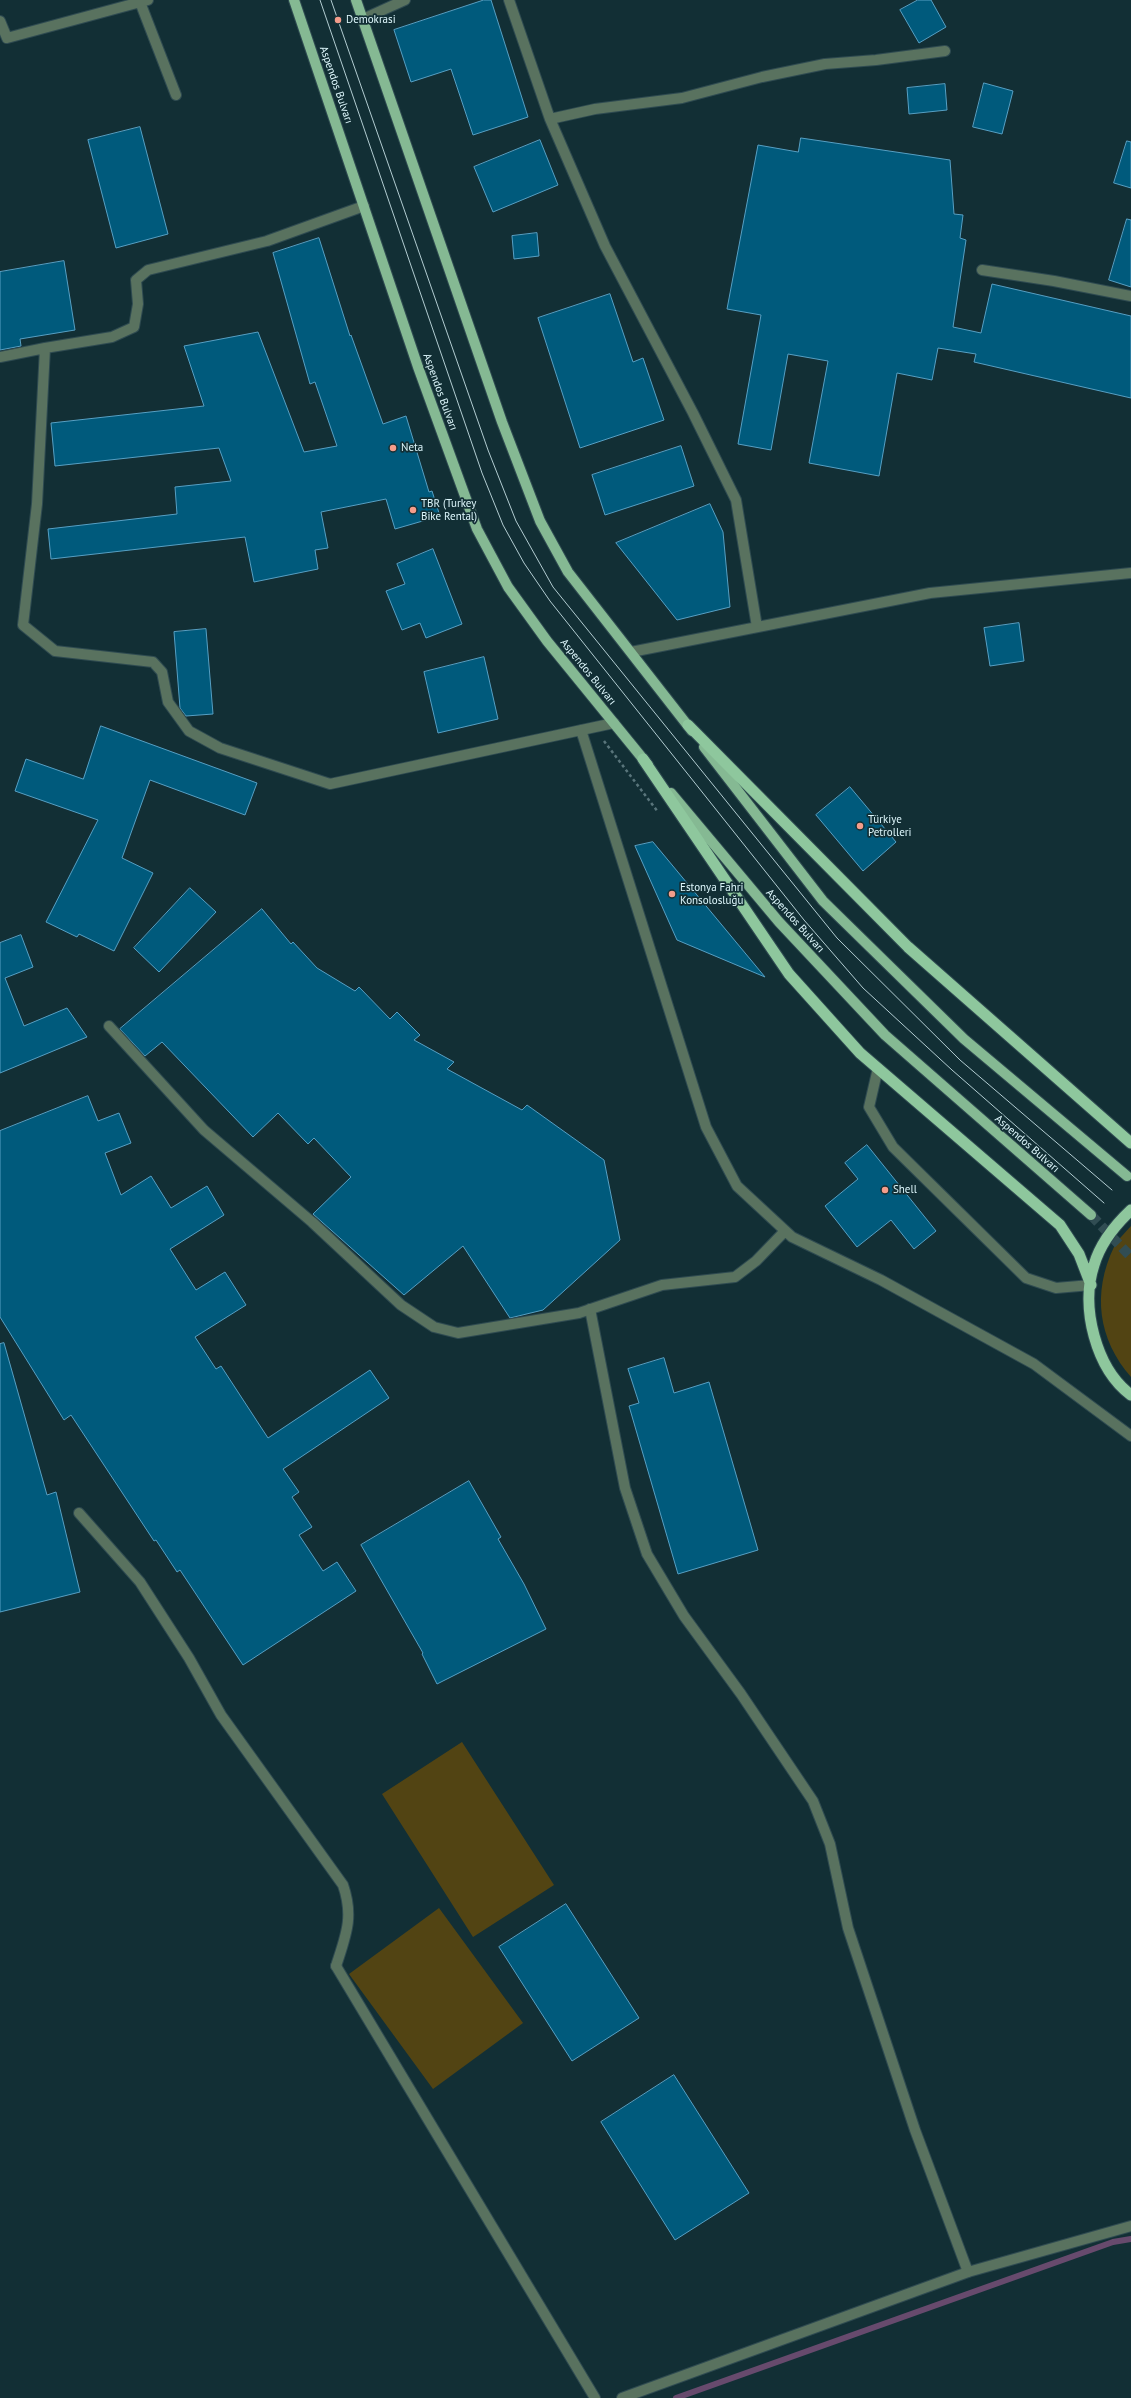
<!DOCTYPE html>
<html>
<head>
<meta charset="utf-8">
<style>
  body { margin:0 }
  canvas { display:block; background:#122f35 }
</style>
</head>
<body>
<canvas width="1131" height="2398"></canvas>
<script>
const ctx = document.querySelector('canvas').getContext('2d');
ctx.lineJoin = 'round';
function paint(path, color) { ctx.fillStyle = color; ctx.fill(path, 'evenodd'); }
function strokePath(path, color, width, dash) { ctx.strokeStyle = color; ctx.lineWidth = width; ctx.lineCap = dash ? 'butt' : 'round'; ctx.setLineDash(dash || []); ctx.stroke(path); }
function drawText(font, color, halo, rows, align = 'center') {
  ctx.font = font + ' "PT Sans",sans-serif'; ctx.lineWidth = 3.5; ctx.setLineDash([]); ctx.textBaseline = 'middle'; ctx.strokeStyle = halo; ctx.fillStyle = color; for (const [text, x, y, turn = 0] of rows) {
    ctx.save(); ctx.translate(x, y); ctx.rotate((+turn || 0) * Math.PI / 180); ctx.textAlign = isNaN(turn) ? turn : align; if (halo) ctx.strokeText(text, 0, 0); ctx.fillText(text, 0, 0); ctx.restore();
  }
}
const green = new Path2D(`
  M1131,1226V1377C1098,1339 1092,1293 1114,1247C1117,1240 1126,1232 1131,1226Z
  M462,1742L554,1885L473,1937L382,1794Z
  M439,1908L523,2023L433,2089L349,1974Z`);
const stream = new Path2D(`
  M676,2398L1113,2242L1131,2239`);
const building = new Path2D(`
  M484,0H491L528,117L473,135L451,69L411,82L394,30Z
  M918,0H931L946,27L919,43L900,10Z
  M984,83L1013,91L1002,134L973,127Z
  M945,84L947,110L909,114L907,88Z
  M140,127L168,234L116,248L88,140Z
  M801,138L950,160L954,214L963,215L960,238L966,240L953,327L981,333L992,284L1131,316V398L974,362L976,354L938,348L932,380L897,373L879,476L809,463L828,361L788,354L771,450L738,444L761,315L727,309L758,145L798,152Z
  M540,140L558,185L493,212L474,167Z
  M1127,141L1131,142V188L1114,183Z
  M1127,219L1131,220V287L1109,280Z
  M537,233L539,256L514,259L512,236Z
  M319,238L350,336L351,335L383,424L406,416L429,492L432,491L440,516L395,529L386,499L321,512L328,548L315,550L318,569L254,582L245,537L51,559L48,529L177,514L175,487L231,481L219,448L55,466L51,423L204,406L184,346L258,332L304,452L337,446L315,382L310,384L273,253Z
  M64,261L75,330L20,339L21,346L0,350V272Z
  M610,294L633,362L643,358L664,420L580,448L538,318Z
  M681,446L694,486L605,515L592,475Z
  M710,504L723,532L730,607L677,620L616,543Z
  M433,549L462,624L426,638L420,623L402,630L386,591L405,584L397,564Z
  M1019,623L1024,661L990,666L984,628Z
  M206,629L213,714L186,716L180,708L174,632Z
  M484,657L498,719L438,733L424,672Z
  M101,726L257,783L245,815L150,780L122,858L153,873L114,951L79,934L77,937L46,922L98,820L15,791L26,759L83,779Z
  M850,787L896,842L863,871L816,815Z
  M653,842L765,977L677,940L635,846Z
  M190,888L216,912L159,972L134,948Z
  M262,909L291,944L293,942L317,968L355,991L359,987L390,1019L397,1012L420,1035L414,1040L454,1062L447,1069L522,1110L527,1105L604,1160L620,1240L543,1310L510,1318L463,1246L404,1295L313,1214L351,1177L314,1138L308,1144L278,1113L253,1137L162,1042L145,1056L120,1029Z
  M21,935L33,967L5,978L24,1026L67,1008L87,1037L0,1073V943Z
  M88,1096L98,1121L119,1113L131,1143L105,1153L121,1195L151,1176L171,1208L207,1186L224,1215L170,1249L196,1290L225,1272L246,1305L195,1337L216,1369L221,1366L268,1438L370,1370L389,1398L283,1469L299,1492L292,1497L312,1527L299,1535L323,1571L337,1562L356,1591L243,1665L180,1570L177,1572L156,1540L154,1541L71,1415L64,1420L0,1317V1131Z
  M867,1145L936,1231L914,1249L891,1220L857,1247L825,1206L858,1179L845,1163Z
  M4,1343L47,1495L56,1492L80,1592L0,1612V1344Z
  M664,1358L674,1393L709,1382L758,1550L678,1574L629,1406L639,1403L628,1369Z
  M469,1481L501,1537L498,1539L524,1584L546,1629L437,1684L422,1654L423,1653L361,1545Z
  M566,1904L639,2018L572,2061L499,1947Z
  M674,2075L749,2193L675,2240L601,2122Z`);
const primaryTunnel = new Path2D(`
  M1091,1215L1131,1257`);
const path = new Path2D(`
  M604,741L658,812`);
const service = new Path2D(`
  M140,2L176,95
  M878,1068L869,1107L893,1147L1026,1278L1056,1288L1091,1285
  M590,1309L625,1488L647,1554L684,1616L741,1694L813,1801L830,1844L848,1928L915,2130L968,2272
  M79,1513L140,1582L189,1658L221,1715L343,1885C354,1917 346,1935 336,1966`);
const minor = new Path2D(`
  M509,0L550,119L595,109L682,98L762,77L825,64L876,60L945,51
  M363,19L405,0
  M0,21L7,38L148,0
  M550,119L605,246L693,413L736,500L757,627
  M364,206L267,241L148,270L136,280L138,304L134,327L112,337L45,348L37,504L23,625L55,651L153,662L162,672L168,702L189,731L220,748L330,784L614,723
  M982,270L1054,281L1131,296
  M0,357L45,348
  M631,652L930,593L1131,573
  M581,730L706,1127L737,1186L792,1237L881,1280L1034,1364L1131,1436
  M109,1026L204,1130L312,1222L401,1305L434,1327L458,1333L579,1313L662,1285L735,1277L756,1261L785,1231
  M336,1966L595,2398
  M622,2398L968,2272L1131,2226`);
const primary = new Path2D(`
  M294,0L418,367L477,529L508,587L547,641L648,765
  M356,0L502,422L540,521L568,572L692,731
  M704,747L823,901L964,1039L1127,1176
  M671,793L779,922L885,1035L1091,1215`);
const trunk = new Path2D(`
  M688,725L908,947L1131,1143
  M643,759L789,974L860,1053L1060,1225L1079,1254L1091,1285
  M1131,1210C1115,1225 1100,1244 1094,1265C1080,1307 1096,1369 1131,1395`);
const tram = new Path2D(`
  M320,0L482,473L503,525L524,563L550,601L804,920L863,988L952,1070L1104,1203
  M331,0L488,450L516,521L553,587L837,938L960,1060L1112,1190`);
const markers = [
  [338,20,4,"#f49d8b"],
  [393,448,4,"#f49d8b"],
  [413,510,4,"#f49d8b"],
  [860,826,4,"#f49d8b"],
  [672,894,4,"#f49d8b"],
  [885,1190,4,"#f49d8b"]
];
const poiNames = [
  ["Demokrasi",346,20],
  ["Neta",401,448],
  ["TBR (Turkey",421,504],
  ["Bike Rental)",421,517],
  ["Türkiye",868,820],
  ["Petrolleri",868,833],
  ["Estonya Fahri",680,888],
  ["Konsolosluğu",680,901],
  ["Shell",893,1190]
];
const streetNames = [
  ["Aspendos Bulvarı",336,85,71],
  ["Aspendos Bulvarı",440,392,70],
  ["Aspendos Bulvarı",588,672,51],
  ["Aspendos Bulvarı",795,921,48],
  ["Aspendos Bulvarı",1027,1144,41]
];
paint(green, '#524413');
strokePath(stream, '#674a6d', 6);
paint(building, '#005a7c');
strokePath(building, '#569fc3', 1);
strokePath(primaryTunnel, '#314d53', 10, [10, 5]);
strokePath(service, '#2f4b51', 12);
strokePath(minor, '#2f4b51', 12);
strokePath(primary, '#2f4b51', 12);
strokePath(trunk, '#2f4b51', 13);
strokePath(path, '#59757b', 2.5, [3, 3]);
strokePath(service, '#59725f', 10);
strokePath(minor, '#59725f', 10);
strokePath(primary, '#85b993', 10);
strokePath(trunk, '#8ec79d', 11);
strokePath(tram, '#b2ccd1', 1);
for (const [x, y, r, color] of markers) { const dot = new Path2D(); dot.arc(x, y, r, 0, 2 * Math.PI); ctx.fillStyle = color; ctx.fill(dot); strokePath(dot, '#122f35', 1.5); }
drawText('11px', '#def7fc', '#122f35', poiNames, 'left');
drawText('11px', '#def7fc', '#122f35', streetNames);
</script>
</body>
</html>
